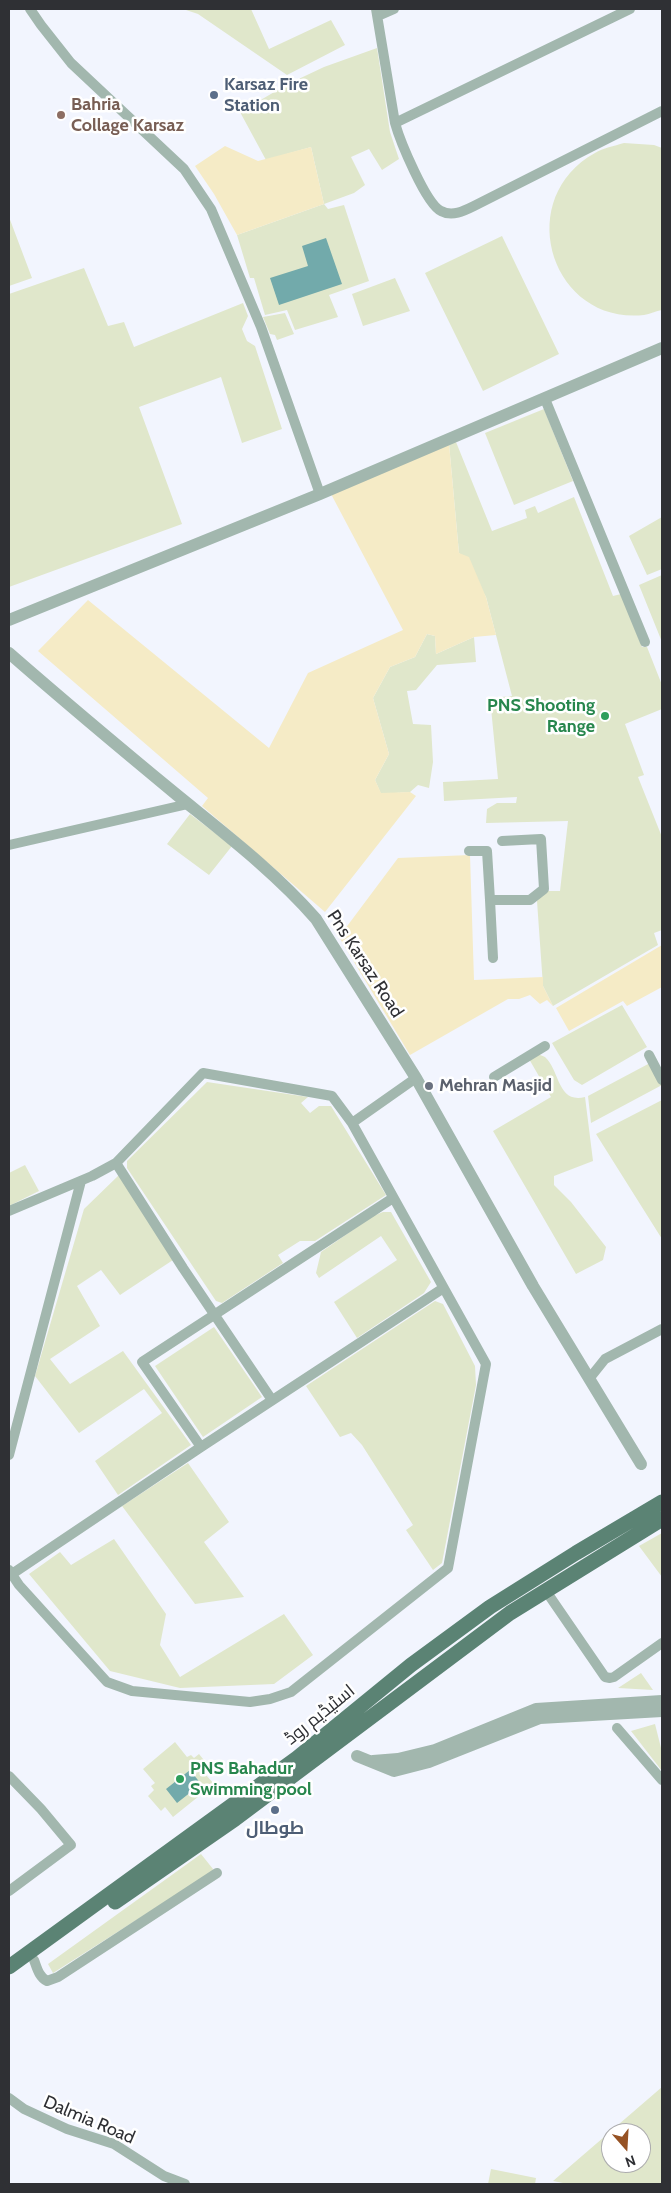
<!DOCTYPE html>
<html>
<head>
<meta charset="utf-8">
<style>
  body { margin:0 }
  #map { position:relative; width:671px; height:2193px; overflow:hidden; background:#f2f5fe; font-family:Cabin,sans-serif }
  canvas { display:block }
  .frame { position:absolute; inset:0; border:10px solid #2f3034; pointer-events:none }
  .north { position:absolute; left:601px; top:2123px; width:50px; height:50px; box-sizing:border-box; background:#fff; border:1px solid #acacae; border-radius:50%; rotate:161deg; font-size:14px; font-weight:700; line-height:20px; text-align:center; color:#2f3034 }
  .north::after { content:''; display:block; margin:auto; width:18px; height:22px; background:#965224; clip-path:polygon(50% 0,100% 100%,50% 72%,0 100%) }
</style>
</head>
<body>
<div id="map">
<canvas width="671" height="2193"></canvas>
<div class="frame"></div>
<div class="north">N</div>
</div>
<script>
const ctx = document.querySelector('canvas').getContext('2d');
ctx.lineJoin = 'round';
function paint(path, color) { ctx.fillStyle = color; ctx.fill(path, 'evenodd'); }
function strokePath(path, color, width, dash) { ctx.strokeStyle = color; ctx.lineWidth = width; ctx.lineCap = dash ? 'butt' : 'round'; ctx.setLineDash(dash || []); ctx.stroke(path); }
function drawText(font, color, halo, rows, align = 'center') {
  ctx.font = font + ' Cabin,Cairo,sans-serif'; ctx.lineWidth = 5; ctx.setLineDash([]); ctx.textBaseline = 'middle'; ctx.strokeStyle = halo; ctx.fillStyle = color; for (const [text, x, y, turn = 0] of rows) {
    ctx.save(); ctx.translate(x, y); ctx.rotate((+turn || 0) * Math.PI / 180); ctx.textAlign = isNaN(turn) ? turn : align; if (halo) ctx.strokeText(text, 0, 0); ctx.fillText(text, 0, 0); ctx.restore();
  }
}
const green = new Path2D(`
  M183,9H251L269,49L331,20L345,45L287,75L198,14Z
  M377,48L390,132L399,159L382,170L369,149L351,157L365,185L354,193L324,204L328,209L344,205L369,281L329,295L338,317L295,330L287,310L265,315L254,278H250L237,235L324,204L311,147L266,160L240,112L288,84L324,67Z
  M624,143L654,145L662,148V310C656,311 650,314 644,315C551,325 512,199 595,153C603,148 614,146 624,143Z
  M9,217L32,278L9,286Z
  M502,236L559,354L483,391L425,273Z
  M84,268L108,326L124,322L134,347L243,303L248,316L242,329L247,341L255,346L282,429L242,443L221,377L139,407L182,524L9,587V294Z
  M395,278L410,311L363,326L352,294Z
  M285,313L294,334L277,340L275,335L270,334L263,317Z
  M544,409L573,481L514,505L485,433Z
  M456,442L492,531L527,518L525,510L535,506L538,513L574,497L613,596L621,594L642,647H647L662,685V709L625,724L644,775L638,777L662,837V930L654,933L658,945L553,1006L543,986L537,901L545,891H560L568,821L486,823L487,809L497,803H516L517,797L444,801L443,782L498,779L490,698L512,696L486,597L459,553L449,444Z
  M662,517V569L647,575L629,536Z
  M662,575V642L639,585Z
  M427,634L435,636L436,654L474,637L476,662L437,665L416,690L407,691L413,724L431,725L433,762L429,788L418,785L410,792L381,794L375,780L389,754L373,698L390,667L415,657Z
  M190,814L232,846L209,875L167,844Z
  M622,1005L647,1047L582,1085L574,1080L552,1043Z
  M537,1054C540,1055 543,1056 545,1057C560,1070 557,1104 585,1097L593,1161L554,1176V1185L571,1202L606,1247L603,1260L576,1274L493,1131L551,1097L529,1059Z
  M650,1063L662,1085L591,1123L588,1096Z
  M207,1082L308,1097L301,1103L310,1113L319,1106H331L386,1195L315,1241H300L278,1255L283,1263L222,1303L216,1301L127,1168V1161Z
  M662,1100V1239L596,1134Z
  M25,1165L39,1191L9,1206V1173Z
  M119,1175L173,1260L120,1295L101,1270L77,1286L100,1326L50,1359L70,1384L123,1351L191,1445L118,1495L95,1461L162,1413L144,1389L79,1433L35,1376L84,1209Z
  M383,1212H391L431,1282L424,1293L357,1338L334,1302L397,1260L381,1236L319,1278L316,1273L321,1252L373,1216Z
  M435,1301L443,1304L475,1366L476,1385L442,1563L433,1570L406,1530L413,1525L362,1445L351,1433L340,1437L306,1386Z
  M214,1327L262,1397L203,1437L155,1366Z
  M188,1463L229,1522L204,1542L244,1597L195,1604L122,1506Z
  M662,1533V1577L639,1546Z
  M114,1539L166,1614L160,1645L180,1677L284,1614L313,1655L274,1684L180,1688L110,1671L29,1574L60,1552L71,1565Z
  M641,1673L653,1690L618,1688Z
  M655,1724L662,1752V1771L631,1731Z
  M175,1742L187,1757L191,1755L194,1758L199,1754L212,1770L206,1775L214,1784L173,1817L165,1807L161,1811L148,1796L154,1790L151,1786L155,1783L143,1769Z
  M201,1854L213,1869L212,1872L53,1973L48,1964Z
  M662,2087V2184H568L553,2181ZM611,2133H641V2163H611Z
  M491,2169L536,2178L535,2184H488Z`);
const sand = new Path2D(`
  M225,146L258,161L311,147L324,204L237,235L214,194L195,166Z
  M449,444L459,553L469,557L486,597L496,635L474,637L436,654L435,636L427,634L415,657L390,667L373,698L389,754L375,780L381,793L410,792L416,796L325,912L202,806L208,798L38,651L88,600L269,748L308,673L403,630L331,494Z
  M470,855L474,980L543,977V986L553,1006L547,1000L540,1004L530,995L519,999H508L410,1055L339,937L398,858Z
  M662,945V987L627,1006L623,1001L569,1031L556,1008Z`);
const water = new Path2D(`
  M326,238L342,284L279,305L270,278L308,266L302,246Z
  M190,1770L201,1784L177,1803L166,1789Z`);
const minor = new Path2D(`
  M30,9L41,25L71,63L184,169L211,209L261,327L320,494
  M376,9L395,123C400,141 426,204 441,211C452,217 464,211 474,206L662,111
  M378,16L394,9
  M395,123L630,9
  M545,399L645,642
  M9,845L188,804
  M469,851H487L490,900H530L544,889L541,839L502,841
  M490,900L493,958
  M649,1055L662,1080
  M494,1077L545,1046
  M352,1123L416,1078
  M116,1163L183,1268L272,1400
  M9,1211L92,1176L116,1163L203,1073L332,1096L352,1123L486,1364L448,1568L291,1692L270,1699L250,1702L132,1691L107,1682L19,1585L9,1570
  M589,1379L605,1359L662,1329
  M201,1447L142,1362L393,1198
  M9,1455L81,1181
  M9,1574H12L201,1447L442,1289
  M546,1591L605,1677L610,1678L614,1677L662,1643
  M617,1728L662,1780
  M9,1776L41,1809L71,1845L9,1891
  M34,1960C37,1968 39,1977 47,1981L58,1977L217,1873
  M9,2098L24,2109L67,2129L114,2144L164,2176L185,2184`);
const tertiary = new Path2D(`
  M9,620L320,494L662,348
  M9,653C64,701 120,748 177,795C225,834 275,872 316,919L416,1078L533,1286L641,1464
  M357,1756L394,1771L429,1762L540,1718L662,1711
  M373,1761L398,1759L435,1750L536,1709L662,1701`);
const primary = new Path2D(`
  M115,1902L235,1819L510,1613L662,1519
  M9,1967L297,1758L411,1665L490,1607L576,1553L662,1502`);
const markers = [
  [214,95,5,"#5c6f8a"],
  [61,115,5,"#8d6e63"],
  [605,716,5,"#2e9e5b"],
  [429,1086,5,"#6b7280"],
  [180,1779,5,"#2e9e5b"],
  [275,1810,5,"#5c6f8a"]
];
const serviceNames = [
  ["Karsaz Fire",224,85],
  ["Station",224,106],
  ["طوطال",275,1829,"center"]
];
const educationNames = [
  ["Bahria",71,105],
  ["Collage Karsaz",71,126]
];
const leisureNames = [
  ["PNS Shooting",595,706],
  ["Range",595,727],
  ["PNS Bahadur",190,1769,"left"],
  ["Swimming pool",190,1790,"left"]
];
const streetNames = [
  ["Pns Karsaz Road",365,964,57],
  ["اسٹیڈیم روڈ",320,1715,-39],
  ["Dalmia Road",89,2120,23]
];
const worshipNames = [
  ["Mehran Masjid",439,1086]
];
paint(green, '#e0e7cb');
paint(sand, '#f5ebc6');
paint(water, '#72aaab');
strokePath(minor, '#a2b7ae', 10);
strokePath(tertiary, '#a2b7ae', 12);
strokePath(primary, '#5b8374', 15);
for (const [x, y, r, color] of markers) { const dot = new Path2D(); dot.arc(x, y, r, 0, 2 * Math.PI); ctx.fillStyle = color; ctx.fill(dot); strokePath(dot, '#fff', 2); }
drawText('bold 18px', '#4e5e75', '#fff', serviceNames, 'left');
drawText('bold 18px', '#785e54', '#fff', educationNames, 'left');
drawText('bold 18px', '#27864d', '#fff', leisureNames, 'right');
drawText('18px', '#2f3034', '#fff', streetNames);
drawText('bold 18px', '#5b616d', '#fff', worshipNames, 'left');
</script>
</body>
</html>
